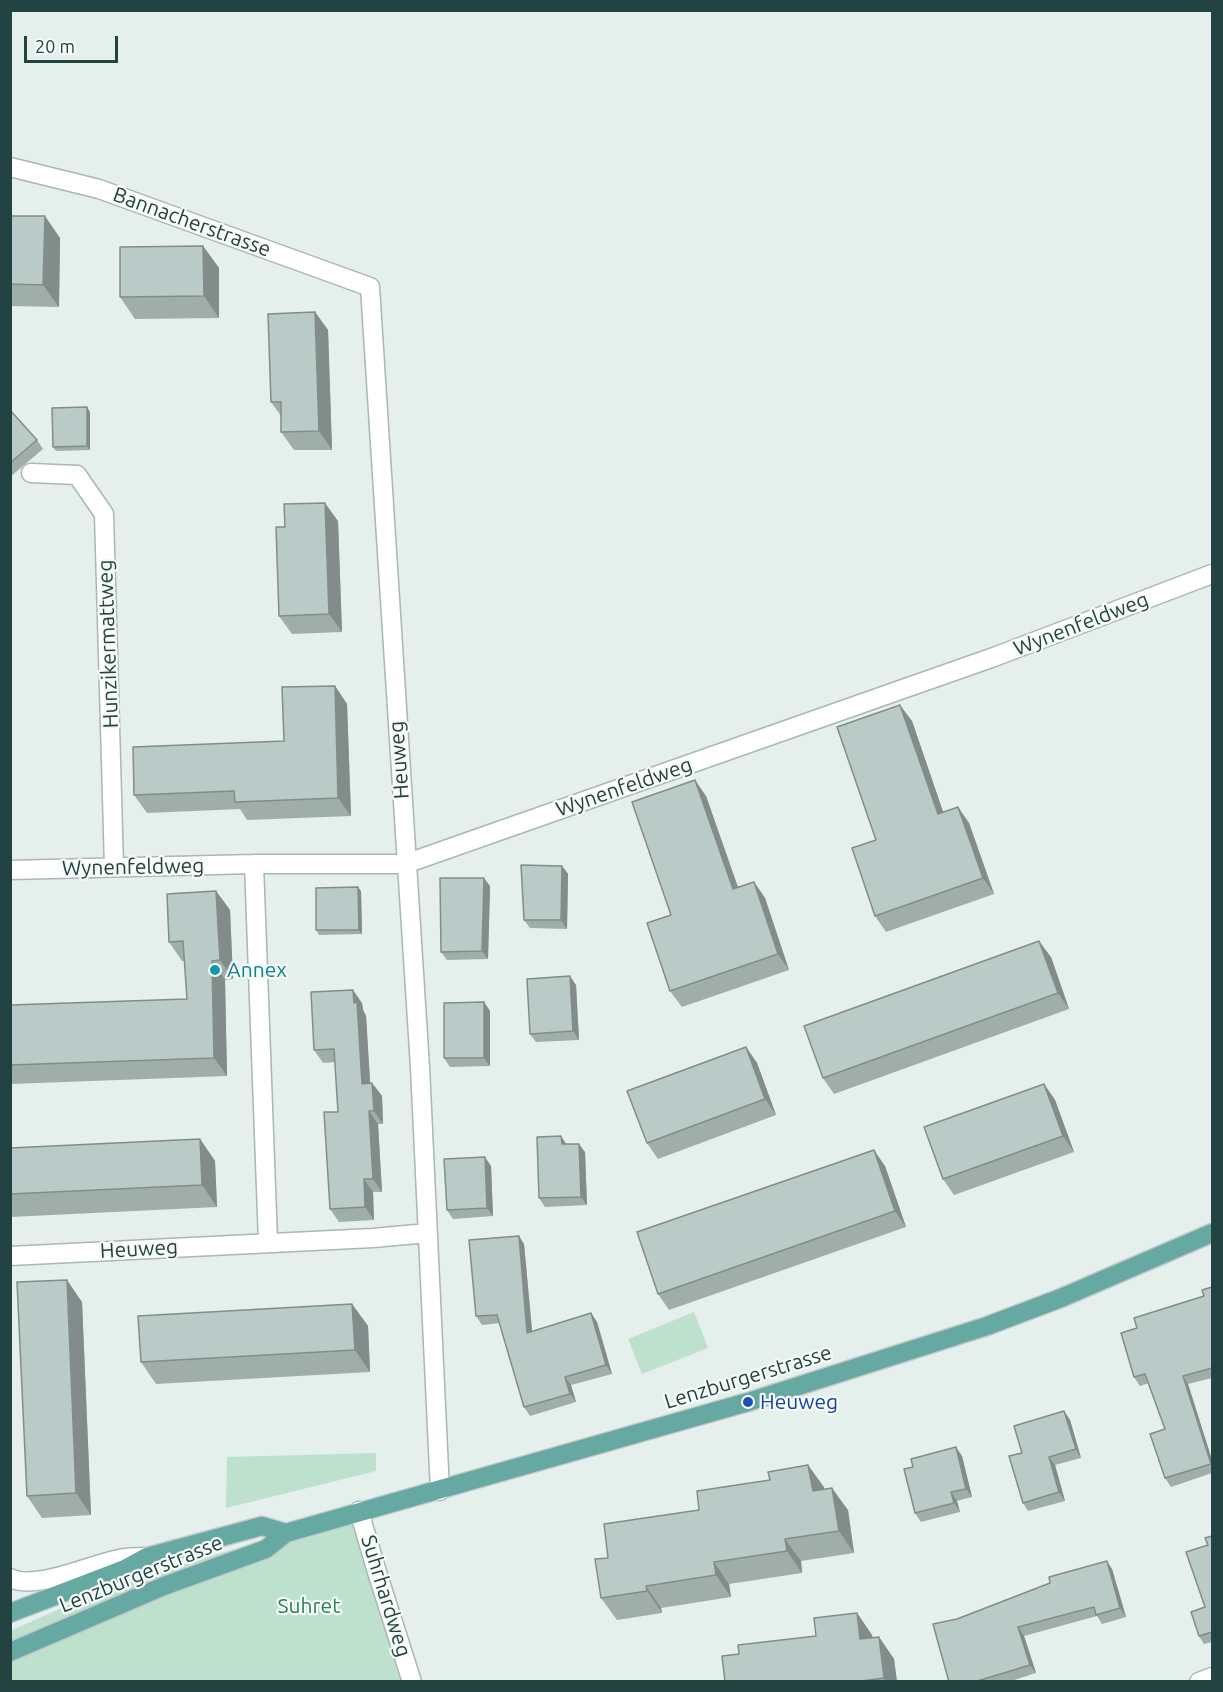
<!DOCTYPE html>
<html>
<head>
<meta charset="utf-8">
<style>
  body { margin:0 }
  #map { position:relative; width:1223px; height:1692px; overflow:hidden; background:#e5efec; font-family:Ubuntu,sans-serif }
  canvas { display:block }
  .frame { position:absolute; inset:0; border:12px solid #22433f; pointer-events:none }
  .scale { position:absolute; left:24px; top:36px; width:94px; height:27px; box-sizing:border-box; border:3px solid #22433f; border-top:0; padding-left:8px; font-size:18px; line-height:21px; white-space:nowrap; color:#22433f; -webkit-text-stroke:4px #f6fbf9; paint-order:stroke }
</style>
</head>
<body>
<div id="map">
<canvas width="1223" height="1692"></canvas>
<div class="frame"></div>
<div class="scale">20 m</div>
</div>
<script>
const ctx = document.querySelector('canvas').getContext('2d');
ctx.lineJoin = 'round';
function paint(path, color) { ctx.fillStyle = color; ctx.fill(path, 'evenodd'); }
function strokePath(path, color, width, dash) { ctx.strokeStyle = color; ctx.lineWidth = width; ctx.lineCap = dash ? 'butt' : 'round'; ctx.setLineDash(dash || []); ctx.stroke(path); }
function drawText(font, color, halo, rows, align = 'center') {
  ctx.font = font + ' Ubuntu,sans-serif'; ctx.lineWidth = 4.5; ctx.setLineDash([]); ctx.textBaseline = 'middle'; ctx.strokeStyle = halo; ctx.fillStyle = color; for (const [text, x, y, turn = 0] of rows) {
    ctx.save(); ctx.translate(x, y); ctx.rotate((+turn || 0) * Math.PI / 180); ctx.textAlign = isNaN(turn) ? turn : align; if (halo) ctx.strokeText(text, 0, 0); ctx.fillText(text, 0, 0); ctx.restore();
  }
}
const green = new Path2D(`
  M694,1312L708,1348L642,1374L628,1339Z
  M376,1453V1471L226,1508L227,1457Z
  M359,1511L412,1681H11L10,1631L73,1603L149,1575Z`);
const minor = new Path2D(`
  M10,167L99,189L370,287L420,1067L440,1491
  M31,473L77,475L104,514L114,867
  M254,864L268,1242
  M10,870L254,864H405L994,657L1212,574
  M10,1256L373,1238L428,1233
  M359,1511L377,1572L412,1682
  M10,1578C35,1591 92,1564 119,1559C128,1557 138,1557 147,1557
  M1199,1682L1212,1677`);
const major = new Path2D(`
  M10,1613L125,1569L147,1557L262,1526L286,1533
  M10,1652L164,1586L266,1549L286,1533L748,1402L987,1326L1061,1298L1212,1233`);
const wall = new Path2D(`
  M10,216L60,238L59,307L10,306Z
  M203,246L219,268V318L135,319L120,297Z
  M315,312L328,330L332,450H294L281,432V416L271,402Z
  M10,410L37,440L43,449L10,477Z
  M90,412V450L56,451L53,447Z
  M338,521L342,632L292,634L279,616L285,527Z
  M335,686L347,704L351,816L247,820L240,809L147,813L134,795L284,741Z
  M912,721L943,812L958,807L969,823L994,894L886,932L875,916L876,840Z
  M706,796L738,887L754,882L765,898L789,970L682,1007L670,991L671,915Z
  M562,866L568,874L567,929L530,928L524,920Z
  M490,886L488,959L447,960L441,952Z
  M216,891L230,910L233,979L225,980L227,1076L10,1084V1005L187,999L185,961H182L169,942Z
  M361,891L362,934L319,935L316,930Z
  M1051,957L1069,1009L834,1094L823,1078Z
  M576,985L579,1040L536,1042L530,1034Z
  M484,1002L490,1011V1066L450,1067L444,1058Z
  M362,1003L363,1010L366,1016L370,1083H372L382,1096L383,1124H378L382,1192H373L374,1220L339,1222L330,1209L338,1112L335,1062L323,1063L314,1050Z
  M746,1047L757,1063L776,1115L658,1159L647,1143Z
  M1044,1084L1055,1100L1074,1152L954,1195L943,1179Z
  M200,1139L215,1161L217,1207L10,1217V1148Z
  M567,1144L585,1152L587,1205L545,1207L539,1198Z
  M491,1166L493,1216L453,1219L447,1210Z
  M885,1166L906,1227L669,1310L658,1294Z
  M524,1244L532,1331L591,1313L597,1322L612,1374L571,1385L576,1402L530,1416L524,1407L500,1323L482,1325L476,1316Z
  M1212,1287V1378L1188,1384L1212,1460V1473L1171,1487L1165,1478V1429L1149,1383L1140,1386L1134,1377L1137,1328L1204,1296Z
  M82,1302L91,1515L42,1518L27,1496Z
  M352,1304L368,1326L370,1372L156,1384L141,1362Z
  M1064,1411L1070,1420L1081,1458L1055,1465L1065,1501L1028,1511L1023,1503L1022,1453Z
  M962,1456L972,1497L957,1501L960,1512L921,1522L915,1513Z
  M824,1487V1489L848,1510L854,1553L801,1561L802,1573L729,1584L731,1597L661,1608L662,1613L617,1620L601,1598L608,1558L699,1510Z
  M1212,1536V1642L1204,1644L1199,1636L1205,1607L1208,1545Z
  M1112,1569L1126,1617L1102,1624L1097,1616L1024,1636L1036,1673L1008,1682H949L957,1619Z
  M857,1613L872,1635L873,1638L879,1637L894,1659L897,1682H725L739,1654L816,1636Z`);
const shadedWall = new Path2D(`
  M45,216L60,238L59,307L43,285Z
  M203,246L219,268V318L204,296Z
  M315,312L328,330L332,450L319,431Z
  M87,407L90,412V450L87,446Z
  M325,503L338,521L342,632L329,614Z
  M335,686L347,704L351,816L338,798Z
  M900,705L912,721L949,829L938,814Z
  M695,780L706,796L744,905L733,889Z
  M958,807L969,823L994,894L983,878Z
  M562,866L568,874L567,929L561,920Z
  M484,878L490,886L488,959L482,951Z
  M754,882L765,898L789,970L778,954Z
  M358,887L361,891L362,934L359,930Z
  M216,891L230,910L233,979L220,960Z
  M1039,941L1051,957L1069,1009L1058,993Z
  M212,961L225,980L227,1076L214,1058Z
  M570,976L576,985L579,1040L573,1031Z
  M353,990L362,1003L363,1010L366,1016L371,1097L362,1084Z
  M484,1002L490,1011V1066L484,1058Z
  M746,1047L757,1063L776,1115L765,1099Z
  M372,1083L382,1096L383,1124L374,1111Z
  M1044,1084L1055,1100L1074,1152L1063,1136Z
  M369,1111L378,1124L382,1192L373,1179Z
  M561,1136L567,1145L562,1144Z
  M200,1139L215,1161L217,1207L202,1185Z
  M579,1144L585,1152L587,1205L581,1197Z
  M874,1150L885,1166L906,1227L895,1211Z
  M485,1157L491,1166L493,1216L487,1208Z
  M364,1179L373,1192L374,1220L365,1207Z
  M519,1236L524,1244L533,1341L527,1333Z
  M67,1280L82,1302L91,1515L76,1493Z
  M352,1304L368,1326L370,1372L355,1350Z
  M591,1313L597,1322L612,1374L606,1365Z
  M1183,1376L1188,1384L1212,1460V1466L1211,1464Z
  M565,1377L571,1385L576,1402L570,1394Z
  M1064,1411L1070,1420L1081,1458L1076,1449Z
  M956,1447L962,1456L972,1497L966,1489Z
  M1049,1457L1055,1465L1065,1501L1059,1492Z
  M808,1465L824,1487L828,1513L813,1491Z
  M832,1488L848,1510L854,1553L839,1531Z
  M951,1492L957,1501L960,1512L954,1503Z
  M785,1539L801,1561L802,1573L787,1551Z
  M1107,1561L1112,1569L1126,1617L1120,1608Z
  M714,1562L729,1584L731,1597L716,1575Z
  M646,1586L661,1608L662,1613L647,1591Z
  M857,1613L872,1635L876,1661L860,1639Z
  M1018,1627L1024,1636L1036,1673L1030,1665Z
  M879,1637L894,1659L897,1682H886L884,1678Z`);
const building = new Path2D(`
  M10,216H45L43,285L10,284Z
  M203,246L204,296L120,297V247Z
  M315,312L319,431L281,432V402H271L268,314Z
  M87,407V446L53,447L52,408Z
  M10,410L37,440L10,463Z
  M325,503L329,614L279,616L276,527H285L284,504Z
  M335,686L338,798L235,802L234,791L134,795L133,747L284,741L282,687Z
  M900,705L938,814L958,807L983,878L875,916L852,848L876,840L837,727Z
  M695,780L733,889L754,882L778,954L670,991L647,923L671,915L632,802Z
  M521,865L562,866L561,920H524Z
  M440,878H484L482,951L441,952Z
  M358,887L359,930H316V888Z
  M216,891L220,960L212,961L214,1058L10,1065V1005L187,999L183,941L169,942L167,894Z
  M1039,941L1058,993L823,1078L804,1026Z
  M570,976L573,1031L530,1034L527,979Z
  M353,990L354,1003L357,1002L362,1084L372,1083L374,1111H369L373,1179H364L365,1207L330,1209L324,1112H338L334,1049L314,1050L311,992Z
  M484,1002V1058H444V1003Z
  M746,1047L765,1099L647,1143L627,1091Z
  M1044,1084L1063,1136L943,1179L924,1127Z
  M561,1136L562,1144H579L581,1197L539,1198L537,1137Z
  M200,1139L202,1185L10,1194V1148Z
  M874,1150L895,1211L658,1294L637,1232Z
  M485,1157L487,1208L447,1210L444,1159Z
  M519,1236L527,1333L591,1313L606,1365L565,1377L570,1394L524,1407L497,1315L476,1316L469,1240Z
  M67,1280L76,1493L27,1496L17,1282Z
  M1212,1287V1368L1183,1376L1211,1464L1165,1478L1150,1434L1165,1429L1145,1374L1134,1377L1121,1333L1137,1328L1134,1318L1204,1296L1202,1290Z
  M352,1304L355,1350L141,1362L138,1316Z
  M1064,1411L1076,1449L1049,1457L1059,1492L1023,1503L1009,1456L1022,1453L1014,1426Z
  M956,1447L966,1489L951,1492L954,1503L915,1513L904,1469L913,1467L911,1459Z
  M808,1465L813,1491L832,1488L839,1531L785,1539L787,1551L714,1562L716,1575L646,1586L647,1591L601,1598L595,1559L608,1558L604,1524L699,1510L697,1491L770,1480L768,1472Z
  M1212,1536V1632L1199,1636L1191,1612L1205,1607L1186,1552L1208,1545L1205,1538Z
  M1107,1561L1120,1608L1096,1615L1094,1607L1018,1627L1030,1665L974,1682H949L933,1624L957,1619L1050,1583L1049,1577Z
  M857,1613L860,1639L879,1637L884,1678L854,1682H725L722,1656L739,1654L738,1645L816,1636L814,1618Z`);
const markers = [
  [215,970,6,"#0f9aa8"],
  [748,1402,6,"#1a4fb4"]
];
const streetNames = [
  ["Bannacherstrasse",192,222,20],
  ["Wynenfeldweg",1081,624,-21],
  ["Hunzikermattweg",108,644,-92],
  ["Heuweg",399,760,-94],
  ["Wynenfeldweg",624,787,-19],
  ["Wynenfeldweg",133,867,-1],
  ["Heuweg",139,1249,-3],
  ["Lenzburgerstrasse",748,1377,-17],
  ["Lenzburgerstrasse",141,1574,-22],
  ["Suhrhardweg",386,1596,73]
];
const cultureNames = [
  ["Annex",227,970]
];
const transitNames = [
  ["Heuweg",760,1402]
];
const parkNames = [
  ["Suhret",309,1606]
];
paint(green, '#bde1cc');
strokePath(minor, '#a7b8b5', 21);
strokePath(major, '#c1cac9', 21);
strokePath(minor, '#fff', 18);
strokePath(major, '#66a8a2', 18);
paint(wall, '#a0aeaa');
paint(shadedWall, '#828d8b');
paint(building, '#bacac6');
strokePath(building, '#828d8b', 1.5);
for (const [x, y, r, color] of markers) { const dot = new Path2D(); dot.arc(x, y, r, 0, 2 * Math.PI); ctx.fillStyle = color; ctx.fill(dot); strokePath(dot, '#f6fbf9', 2); }
drawText('21px', '#22433f', '#f6fbf9', streetNames);
drawText('21px', '#0d838f', '#f6fbf9', cultureNames, 'left');
drawText('21px', '#164399', '#f6fbf9', transitNames, 'left');
drawText('21px', '#297d57', '#f6fbf9', parkNames);
</script>
</body>
</html>
